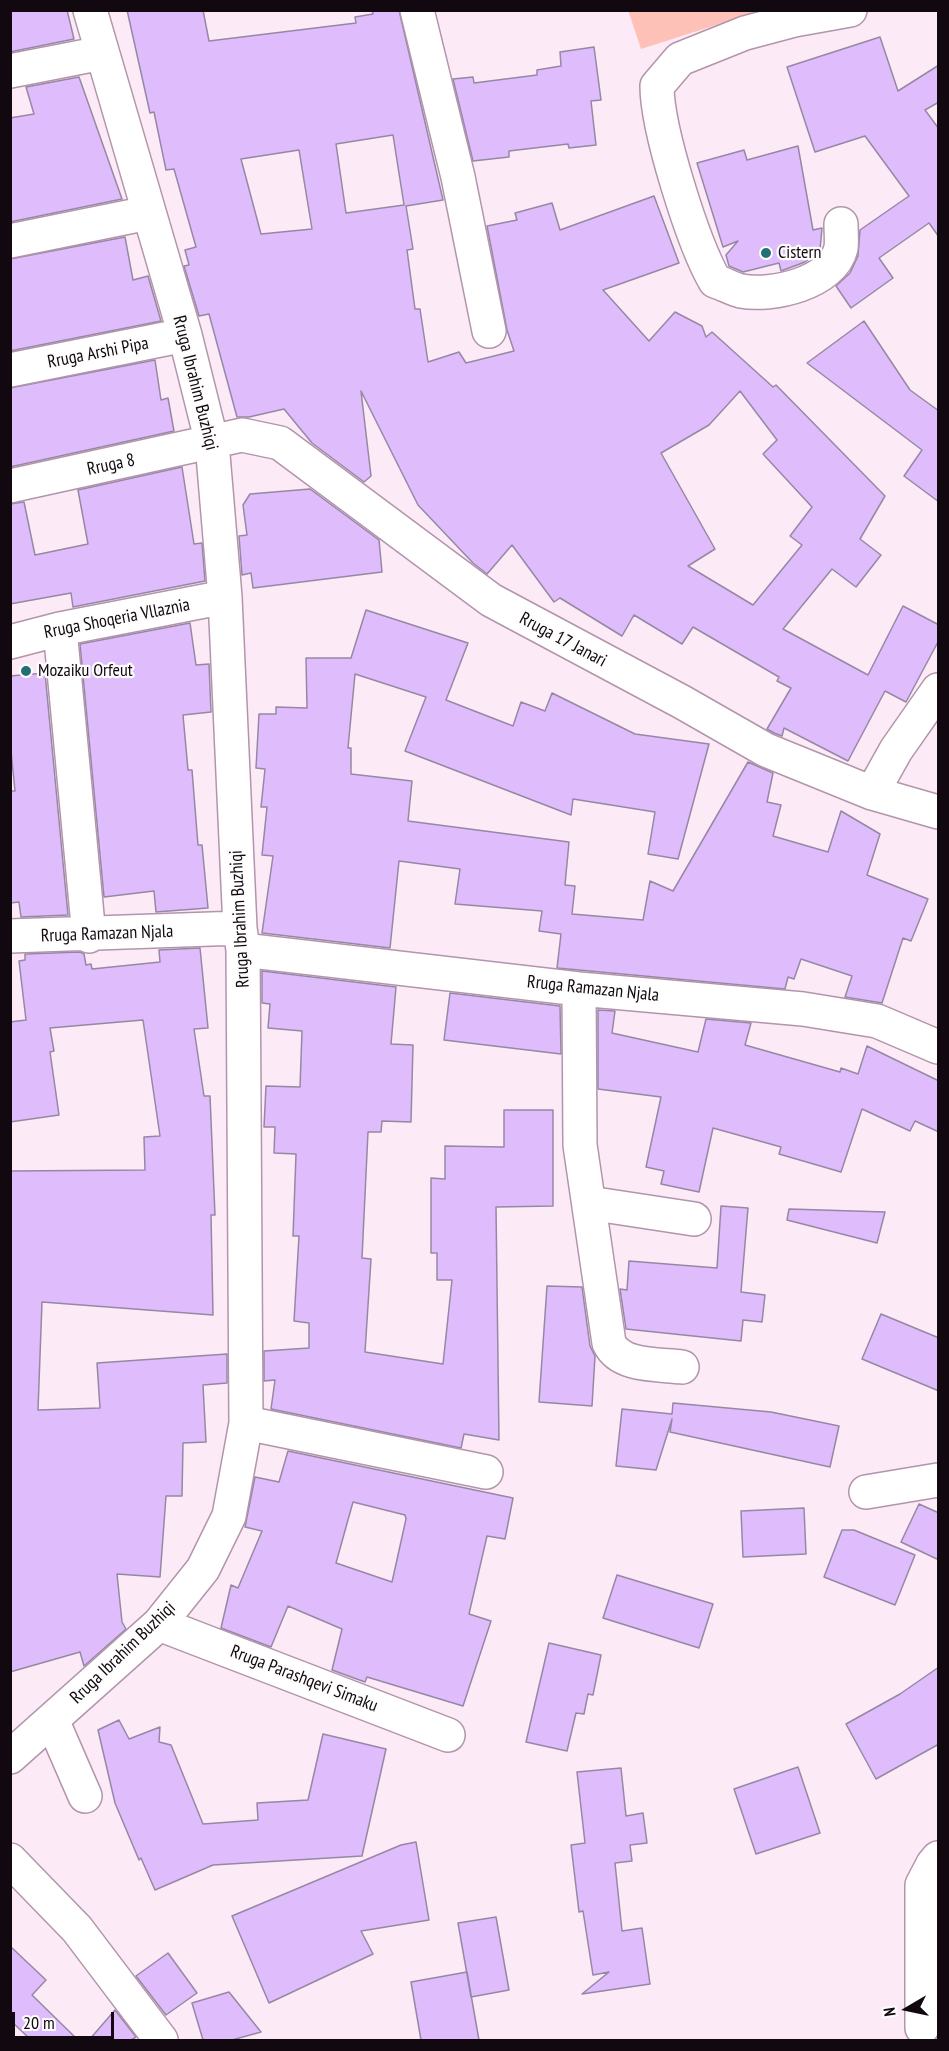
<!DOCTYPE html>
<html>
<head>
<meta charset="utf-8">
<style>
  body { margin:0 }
  #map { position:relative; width:949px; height:2051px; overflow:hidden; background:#fceaf7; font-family:"PT Sans Narrow",sans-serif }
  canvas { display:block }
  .frame { position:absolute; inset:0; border:12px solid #120910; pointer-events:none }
  .north { position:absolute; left:877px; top:1979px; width:60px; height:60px; -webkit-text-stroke:4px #fdfdfd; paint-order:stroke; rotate:261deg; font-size:16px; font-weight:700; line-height:24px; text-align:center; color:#120910 }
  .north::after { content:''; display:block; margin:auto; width:21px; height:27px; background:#120910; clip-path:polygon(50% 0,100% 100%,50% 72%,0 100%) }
  .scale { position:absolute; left:12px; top:2012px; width:102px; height:27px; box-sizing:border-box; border:3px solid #120910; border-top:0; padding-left:8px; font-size:18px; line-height:21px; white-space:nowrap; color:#120910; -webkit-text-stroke:4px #fdfdfd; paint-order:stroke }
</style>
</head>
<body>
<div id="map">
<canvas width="949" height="2051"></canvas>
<div class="frame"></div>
<div class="north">N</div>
<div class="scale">20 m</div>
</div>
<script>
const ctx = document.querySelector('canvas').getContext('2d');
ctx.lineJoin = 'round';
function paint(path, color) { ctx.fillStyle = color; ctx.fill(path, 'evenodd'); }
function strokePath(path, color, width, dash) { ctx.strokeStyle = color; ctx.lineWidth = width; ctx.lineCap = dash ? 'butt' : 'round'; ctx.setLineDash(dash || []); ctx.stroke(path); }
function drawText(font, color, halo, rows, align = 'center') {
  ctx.font = font + ' "PT Sans Narrow",sans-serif'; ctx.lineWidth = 4.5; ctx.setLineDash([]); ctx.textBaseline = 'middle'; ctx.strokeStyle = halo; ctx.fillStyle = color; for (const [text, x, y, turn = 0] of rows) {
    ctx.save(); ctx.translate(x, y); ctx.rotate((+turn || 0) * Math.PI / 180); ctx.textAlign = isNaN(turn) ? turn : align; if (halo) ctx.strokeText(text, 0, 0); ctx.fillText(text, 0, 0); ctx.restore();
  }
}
const green = new Path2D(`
  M628,10H760V11L641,49Z`);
const building = new Path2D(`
  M10,10H67L74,39L10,52Z
  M127,10H203L209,41L356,23L355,17L373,14L372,10H399L443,200L406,206L413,249L407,250L415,309H420L428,362L459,352L466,363L514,351L507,330L487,226L517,220L515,213L552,203L560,230L654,196L679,263L603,290L649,341L675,312L702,326L706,337L712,332L773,387L776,385L885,496L860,539L881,555L856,587L832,569L783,629L868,675L903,606L939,625V640L906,702L885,691L848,761L784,728L782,736L774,733L767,729L791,688L777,681L779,677L693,627L682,644L634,615L622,636L560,598L554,602L512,545L487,574L473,563L418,505L361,391L371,476L364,482L312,443L284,409L249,417H237L209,314L199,316L184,266L189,265L185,250L196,247L174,169L166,170L154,112L150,113ZM393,135L404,205L346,213L336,144ZM299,150L312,229L261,234L241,159ZM740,391L777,440L763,454L812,507L790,536L802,545L753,605L688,566L715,549L661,453L709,425Z
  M880,37L898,91L939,65V102L925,110L939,129V237L929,223L879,258L893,278L851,308L836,286L850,273L858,256L860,230L909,196L865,136L815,152L787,67Z
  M594,47L601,100L591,101L596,145L569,148L568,144L509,151V157L473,161L453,79L473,77L474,83L537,75V70L561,66L560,52Z
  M79,77L122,199L10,222V118L34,114L26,87Z
  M798,146L813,230L822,228L820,250L805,262L781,271L779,263L743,272L729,266L726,255L738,241L723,247L697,163L744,150L747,160Z
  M125,237L133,280L148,276L161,321L10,351V259Z
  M864,321L910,390L939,411V502L904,476L922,450L807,363Z
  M155,360L161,400L168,398L174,431L10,467V388Z
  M182,467L194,544L202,543L205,581L73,607L71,593L10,604V504L24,502L35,555L88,544L78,490Z
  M310,489L379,540L382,572L253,588L251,573L242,575L239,536L247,535L243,505L250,494Z
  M366,610L468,643L446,700L513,726L521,702L545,711L552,693L635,734L709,744L678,859L648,854L655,812L573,799L571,815L405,751L426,697L355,674L348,748H351V774L412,781L408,821L569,842L565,885L575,886L572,914L643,920L650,881L673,891L748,762L773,773L767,802L781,805L773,836L828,852L841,811L880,834L867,875L928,899L911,941L903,938L882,1003L845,997L852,976L801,959L794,979L788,977L785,989L557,968L561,934L539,931L542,911L455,904L460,869L399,861L390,948L262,933L273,856L262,855L267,807H261L265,769L256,768L259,714H276V707L307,708L306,658H351Z
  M190,623L196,665L209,664L211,712L183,715L188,770H192L198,845H202L208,908L156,912L154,891L104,897L80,644Z
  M45,673L68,915L21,917L19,902L10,903V791H15L10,741V676Z
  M200,948L208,1028L194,1029L204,1096H210L215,1215H211L213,1315L42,1302L38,1410L100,1408L97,1363L227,1354V1383L203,1385L206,1442L183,1443L182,1496H166L160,1577L117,1574L122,1622L126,1629L84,1666L80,1652L10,1672V1171L145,1170L144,1137L160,1136L143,1020L50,1028L54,1051L50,1052L59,1115L10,1122V1022L26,1020L19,961L25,960V954L80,952L84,954L86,965L91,964L92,969L160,962L159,950Z
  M262,971L396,987L391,1044L413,1045L411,1122L382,1121L381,1132H368L362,1258L371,1259L365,1352L443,1364L452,1280H437V1253H431V1178L445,1179V1146L504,1147V1110H553V1206L496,1207L499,1440L464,1434L461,1448L271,1409L275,1380L264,1381V1351L309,1348V1323L294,1321L299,1236H293L296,1154L274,1153L275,1127H264L266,1086L300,1087L302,1031L268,1028L270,1004L262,1003Z
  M450,993L560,1006L561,1054L444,1040Z
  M598,1010L615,1011L612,1033L698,1052L706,1019L751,1023L745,1045L840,1072L841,1068L858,1074L867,1046L939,1081V1132L915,1121L910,1131L862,1109L841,1172L779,1154L781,1147L713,1128L699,1192L661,1184L664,1171L646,1167L661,1097L598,1089Z
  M721,1206L748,1208L741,1292L765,1295L762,1322L743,1320L741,1341L626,1329L620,1289L627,1290L629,1261L717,1268Z
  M789,1209L885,1212L877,1243L787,1220Z
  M547,1286L582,1287L590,1346L595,1356L592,1406L539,1402Z
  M881,1314L939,1338V1391L862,1359Z
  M673,1403L771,1412L839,1426L830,1467L670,1432L672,1419L656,1470L616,1466L622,1409L672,1414Z
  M288,1451L513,1498L505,1539L487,1536L469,1614L491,1621L463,1706L367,1677L365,1682L332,1670L342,1629L288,1606L271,1647L221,1628L231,1585L238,1588L262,1531L245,1527L255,1477L279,1482ZM353,1502L405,1515L406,1519L392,1582L336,1563Z
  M919,1504L939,1513V1560L901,1542Z
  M804,1508L806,1554L743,1557L741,1511Z
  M842,1530H854L915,1555L895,1605L824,1577Z
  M617,1575L713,1604L699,1648L603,1618Z
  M549,1643L601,1655L593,1695L588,1694L584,1714L576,1713L567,1751L526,1742Z
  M939,1667V1744L876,1779L846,1724L900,1694Z
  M119,1720L129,1739L160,1727L159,1742L171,1745L203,1824L258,1820L257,1803L308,1800L323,1734L386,1749L362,1856L213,1865L155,1890L141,1858L139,1860L115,1803L98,1730Z
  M798,1767L820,1833L756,1854L734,1789Z
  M621,1768L626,1816L643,1813L647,1843L630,1845L632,1861L615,1863L622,1931L642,1928L650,1984L582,1994L609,1972L593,1975L583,1911L579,1912L571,1845L585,1843L577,1772Z
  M416,1842L429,1920L361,1931L373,1954L269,2003L232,1916L401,1845Z
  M496,1917L509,1990L471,1997L458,1923Z
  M10,1946L46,1980L32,1995L78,2040H31L10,2020Z
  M168,1953L197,1993L166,2015L136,1976Z
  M467,1972L479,2040H421L411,1982Z
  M229,1992L261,2032L232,2040H203L192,2003Z
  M115,2010L136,2037L131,2040H89Z`);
const minor = new Path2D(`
  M417,10L458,177L489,331
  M10,71L102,53
  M841,224C841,232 842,241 841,248C833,283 772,297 741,291C733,289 724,284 715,281C693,243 657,129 657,86L680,59L745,33L794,20L850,10
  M10,241L148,213
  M10,370L185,335
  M10,486L242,435L280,443L491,600L682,702L766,750L872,793L938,812
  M60,629L89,936
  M10,642L60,629L225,597
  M872,793L896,750L938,690
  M10,936L240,928
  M243,950L579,989L803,1009L877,1021L938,1047
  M579,989L580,1145L609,1343C620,1367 658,1364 682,1367
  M589,1203L694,1219
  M246,1423L486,1472
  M866,1492L938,1480
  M159,1624L448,1735
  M52,1720L85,1796
  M10,1757L159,1624L203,1569L229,1516L246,1423L243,950L240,928L225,597L212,443L185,335L90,10
  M10,1860L77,1929L161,2040
  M922,2028V1885L933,1864L938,1858`);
const markers = [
  [766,253,6,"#246f76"],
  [26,671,6,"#246f76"]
];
const poiNames = [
  ["Cistern",778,253],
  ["Mozaiku Orfeut",38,671]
];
const streetNames = [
  ["Rruga Arshi Pipa",98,353,-11],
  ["Rruga Ibrahim Buzhiqi",195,383,76],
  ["Rruga 8",111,465,-12],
  ["Rruga Shoqeria Vllaznia",117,619,-11],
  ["Rruga 17 Janari",563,640,28],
  ["Rruga Ibrahim Buzhiqi",240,919,-93],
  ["Rruga Ramazan Njala",107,934,-2],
  ["Rruga Ramazan Njala",593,989,6],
  ["Rruga Ibrahim Buzhiqi",123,1653,-44],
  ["Rruga Parashqevi Simaku",304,1679,21]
];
paint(green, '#fdc1b8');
paint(building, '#dfbcfc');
strokePath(building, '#9688a4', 1.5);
strokePath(minor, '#b295ab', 36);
strokePath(minor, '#fff', 33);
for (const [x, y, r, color] of markers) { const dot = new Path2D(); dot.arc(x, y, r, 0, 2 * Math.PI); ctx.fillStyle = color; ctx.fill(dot); strokePath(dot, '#fdfdfd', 2); }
drawText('18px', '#120910', '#fdfdfd', poiNames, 'left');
drawText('18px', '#120910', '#fdfdfd', streetNames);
</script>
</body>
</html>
